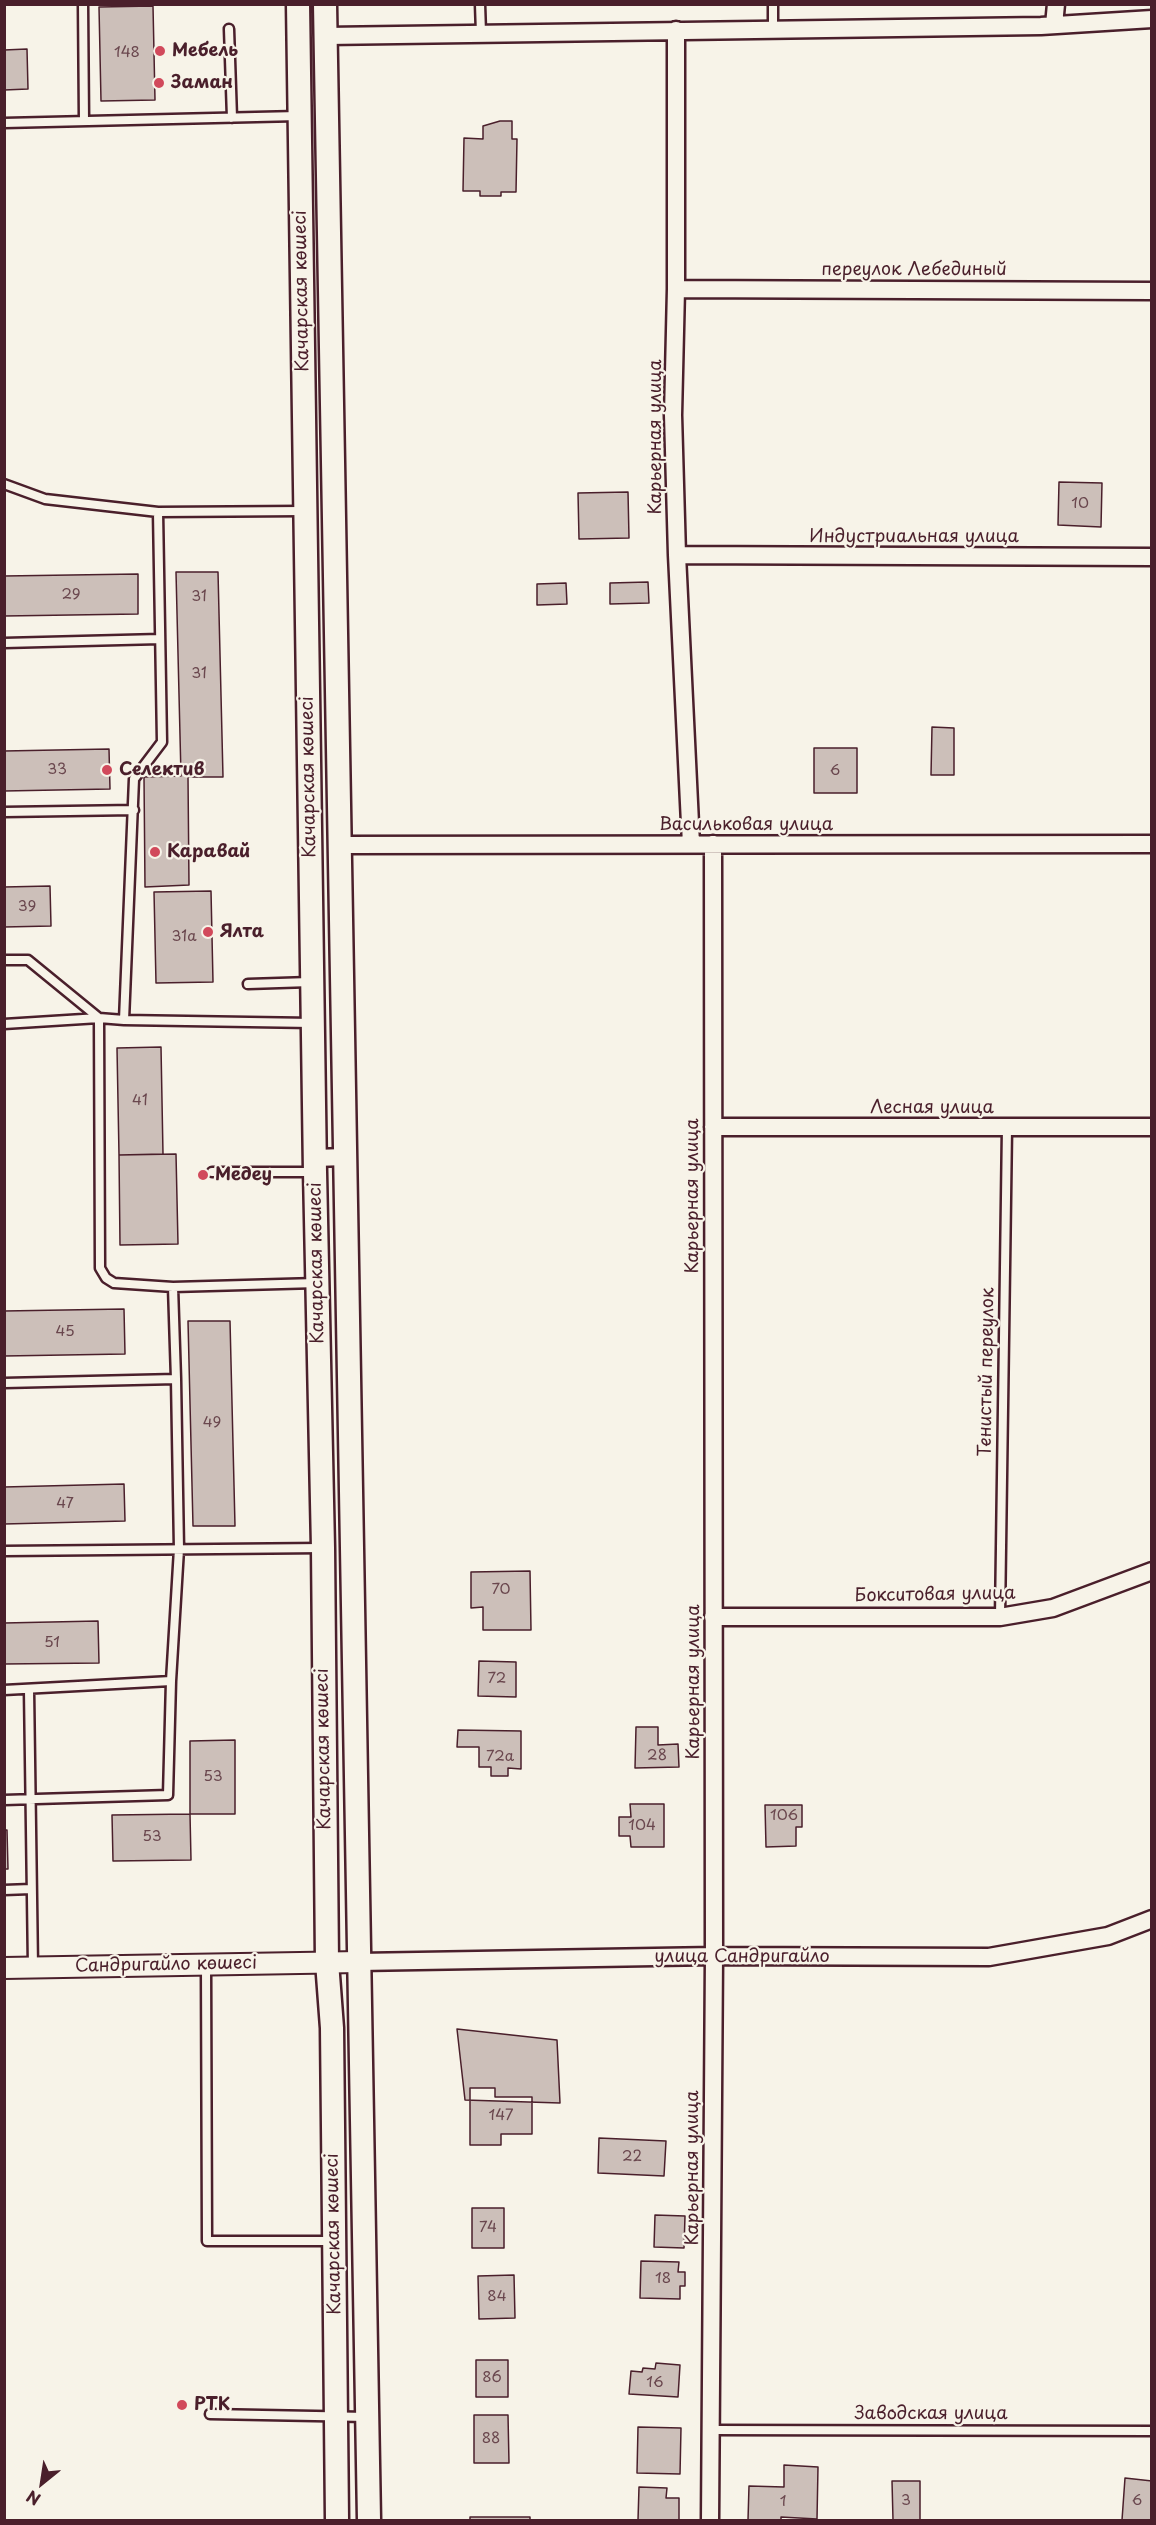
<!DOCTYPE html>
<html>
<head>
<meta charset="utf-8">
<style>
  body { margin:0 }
  #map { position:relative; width:1156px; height:2525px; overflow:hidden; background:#f7f3e8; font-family:"Playpen Sans",sans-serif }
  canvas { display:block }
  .frame { position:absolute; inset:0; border:6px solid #4a1f2b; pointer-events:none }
  .north { position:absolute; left:12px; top:2453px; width:60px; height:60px; -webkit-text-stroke:4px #f7f3e8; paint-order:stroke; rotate:210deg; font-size:16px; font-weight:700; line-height:24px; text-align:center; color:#4a1f2b }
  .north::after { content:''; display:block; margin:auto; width:21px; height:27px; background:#4a1f2b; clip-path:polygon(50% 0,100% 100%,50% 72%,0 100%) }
</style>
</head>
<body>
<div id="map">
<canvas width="1156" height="2525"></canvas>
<div class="frame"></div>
<div class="north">N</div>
</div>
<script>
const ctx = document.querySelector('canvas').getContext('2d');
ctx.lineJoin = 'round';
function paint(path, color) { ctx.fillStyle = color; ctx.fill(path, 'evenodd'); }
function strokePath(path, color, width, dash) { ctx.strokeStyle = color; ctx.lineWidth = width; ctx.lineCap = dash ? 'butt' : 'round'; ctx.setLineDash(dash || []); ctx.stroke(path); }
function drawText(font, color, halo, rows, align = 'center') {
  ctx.font = font + ' "Playpen Sans",sans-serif'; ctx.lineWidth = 4.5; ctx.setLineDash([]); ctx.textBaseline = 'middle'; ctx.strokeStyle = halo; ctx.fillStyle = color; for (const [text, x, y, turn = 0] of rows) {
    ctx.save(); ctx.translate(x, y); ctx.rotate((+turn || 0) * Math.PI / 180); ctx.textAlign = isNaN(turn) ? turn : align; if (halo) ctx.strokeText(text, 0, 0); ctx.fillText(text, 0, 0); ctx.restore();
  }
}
const building = new Path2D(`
  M153,6L155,100L101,101L99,7Z
  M27,49L28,89L4,90V50Z
  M500,121H512V139H517L516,192H501V196H480V191H463L464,138L483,139V126Z
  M1059,482L1102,483L1101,527L1058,525Z
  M628,492L629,538L579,539L578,493Z
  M176,572H218L223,777H188L189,885L145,887L144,777L181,776Z
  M138,574V614L4,616V576Z
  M648,582L649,603L610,604V583Z
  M566,583L567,604L537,605V584Z
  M932,727L954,728V775H931Z
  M814,748H857V793H814Z
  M109,749L110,789L4,791V751Z
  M50,886L51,926L4,927V887Z
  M211,891L213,982L156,983L154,892Z
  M161,1047L163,1154L119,1155L117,1048Z
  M176,1154L178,1244L120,1245L119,1155Z
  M124,1309L125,1354L4,1356V1311Z
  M188,1321H230L235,1526H193Z
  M124,1484L125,1521L4,1524V1487Z
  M530,1571L531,1630H483V1607L471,1608V1572Z
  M98,1621L99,1663L4,1664V1623Z
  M479,1661L516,1662V1697L478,1696Z
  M636,1727H658V1745L678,1744L679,1767L635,1768Z
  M458,1730L521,1731V1769L508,1768V1776H491V1767H479V1747H457Z
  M235,1740V1814H190V1741Z
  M630,1804H664V1847H631L630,1836H619V1817H631Z
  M765,1805H802V1827H796V1846L766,1847Z
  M190,1814L191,1860L113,1861L112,1815Z
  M4,1830H7L8,1869H4Z
  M457,2029L557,2040L560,2103L465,2100Z
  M470,2088H495V2097H532V2134H501V2145H470Z
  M599,2138L666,2141L664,2176L598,2173Z
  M472,2208H504V2248H472Z
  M655,2215L685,2216L684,2248L654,2247Z
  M641,2261L679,2262L678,2272H685V2286H680V2299L640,2298Z
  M514,2275L515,2318L479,2319L478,2276Z
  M476,2360H508V2397H476Z
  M656,2363L680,2365L678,2397L629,2394L631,2371L642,2372L643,2368L655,2369Z
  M474,2415H508L509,2463H474Z
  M638,2427L681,2428L680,2474L637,2473Z
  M784,2465L818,2467L817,2519L781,2517V2520H748L749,2486L784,2487Z
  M1125,2478L1152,2481V2520H1122Z
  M892,2481H920V2520H893Z
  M639,2487L667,2488L666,2498H679V2520H638Z
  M470,2517H530V2520H470Z`);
const service = new Path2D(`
  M83,4L84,121
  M480,4L481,33
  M773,4V29
  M229,29L232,118
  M4,123L298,116
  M4,484L45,499L158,512
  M4,643L160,639
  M4,812L134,810
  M4,960H28L99,1018L124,1020L312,1023
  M248,984L310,982
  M124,1020L134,779L162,742L158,512L303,511
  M4,1024L99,1018L100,1268L106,1278L114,1283L173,1287L317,1283
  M212,1172H314
  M4,1383L176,1379L173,1287
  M4,1551L323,1548
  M1000,1617L1007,1128
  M4,1690L171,1681
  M29,1690L33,1967
  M4,1800L168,1795L171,1681L179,1549L176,1379
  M4,1890L31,1889
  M206,1965L207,2241H332
  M210,2414L367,2417
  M711,2430L1152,2431`);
const minor = new Path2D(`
  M1054,25L1056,4
  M676,30V289L673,415L677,555L691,844
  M326,36L1041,26L1152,19
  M676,289L1152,291
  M677,555L1152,557
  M340,845L1152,844
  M713,1127H1152
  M315,1158L345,1157
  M713,1617H1000L1053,1608L1152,1571
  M359,1962L714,1956L989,1957L1108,1936L1152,1919
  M710,2520L714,1956L713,844`);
const tertiary = new Path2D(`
  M4,1968L359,1962`);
const secondary = new Path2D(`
  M298,4L315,1172L323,1548L327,1962L332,2028L337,2520
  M325,4L369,2520`);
const markers = [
  [160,51,6,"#d1495b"],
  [159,83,6,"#d1495b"],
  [107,770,6,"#d1495b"],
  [155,852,6,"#d1495b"],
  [208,932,6,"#d1495b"],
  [203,1175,6,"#d1495b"],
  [182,2405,6,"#d1495b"]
];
const numberNames = [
  ["148",127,53],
  ["10",1080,504],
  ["29",71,595],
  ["31",199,597],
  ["31",199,674],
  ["33",57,770],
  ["6",835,771],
  ["39",27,907],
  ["31а",184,937],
  ["41",140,1101],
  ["45",65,1332],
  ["49",212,1423],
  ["47",65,1504],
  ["70",501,1590],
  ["51",52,1643],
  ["72",497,1679],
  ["28",657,1756],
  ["72а",500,1757],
  ["53",213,1777],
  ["106",784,1816],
  ["104",642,1826],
  ["53",152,1837],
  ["147",501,2116],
  ["22",632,2157],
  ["74",488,2228],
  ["18",663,2279],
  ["84",497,2297],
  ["86",492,2378],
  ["16",655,2383],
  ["88",491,2439],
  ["3",906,2501],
  ["6",1137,2501],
  ["1",783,2502]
];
const poiNames = [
  ["Мебель",172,51],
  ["Заман",171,83],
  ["Селектив",119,770],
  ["Каравай",167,852],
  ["Ялта",220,932],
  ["Медеу",215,1175],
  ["РТК",194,2405]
];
const streetNames = [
  ["переулок Лебединый",914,270],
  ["Качарская көшесі",302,291,-91],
  ["Карьерная улица",656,437,-90],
  ["Индустриальная улица",914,537],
  ["Качарская көшесі",309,777,-91],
  ["Васильковая улица",746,825],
  ["Лесная улица",932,1108],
  ["Карьерная улица",693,1196,-90],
  ["Качарская көшесі",317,1263,-91],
  ["Тенистый переулок",987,1372,-89],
  ["Бокситовая улица",935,1595,-1],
  ["Карьерная улица",694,1682,-90],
  ["Качарская көшесі",324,1749,-91],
  ["улица Сандригайло",742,1957],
  ["Сандригайло көшесі",166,1965,-1],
  ["Карьерная улица",693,2168,-90],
  ["Качарская көшесі",334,2234,-91],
  ["Заводская улица",931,2414]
];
paint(building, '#ccbfb9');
strokePath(building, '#4a1f2b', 1.5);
strokePath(service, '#4a1f2b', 13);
strokePath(minor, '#4a1f2b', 21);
strokePath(tertiary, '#4a1f2b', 24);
strokePath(secondary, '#4a1f2b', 27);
strokePath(service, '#f7f3e8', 8);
strokePath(minor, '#f7f3e8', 16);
strokePath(tertiary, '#f7f3e8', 20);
strokePath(secondary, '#f7f3e8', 22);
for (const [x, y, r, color] of markers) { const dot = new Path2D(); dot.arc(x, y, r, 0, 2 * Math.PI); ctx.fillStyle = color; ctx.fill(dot); strokePath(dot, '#f7f3e8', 2); }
drawText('15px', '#6a474e', null, numberNames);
drawText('bold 18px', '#4a1f2b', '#f7f3e8', poiNames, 'left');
drawText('18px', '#4a1f2b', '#f7f3e8', streetNames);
</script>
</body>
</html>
